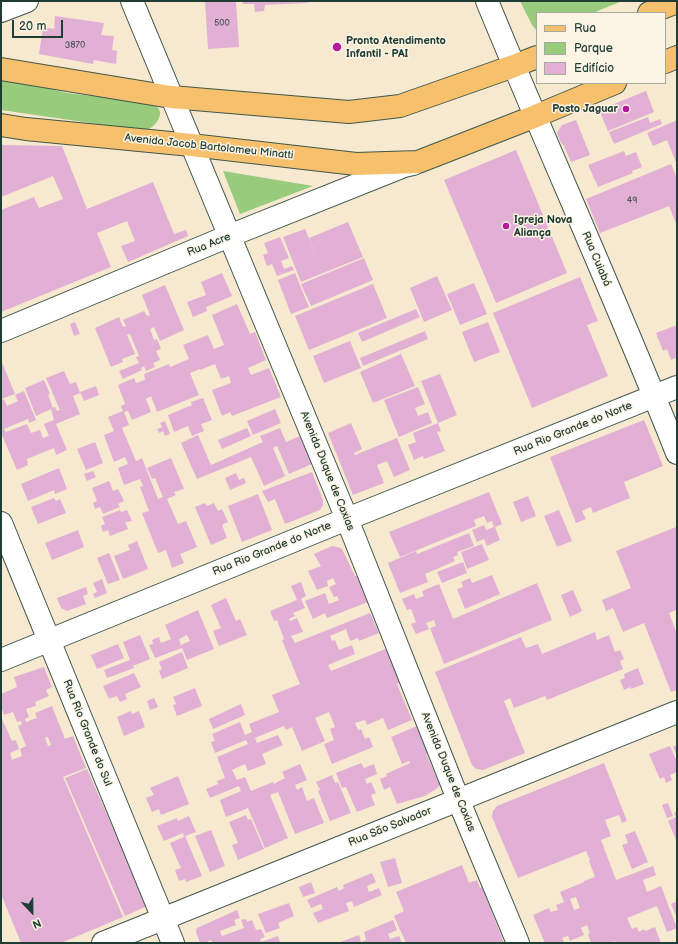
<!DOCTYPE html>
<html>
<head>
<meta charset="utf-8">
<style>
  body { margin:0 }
  #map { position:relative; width:678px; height:944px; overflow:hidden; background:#f6e9d0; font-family:"Balsamiq Sans",sans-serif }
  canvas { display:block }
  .frame { position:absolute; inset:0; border:2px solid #1f3d34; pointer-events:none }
  .legend { position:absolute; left:536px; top:12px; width:130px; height:72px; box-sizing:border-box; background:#fcf5e5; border:1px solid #a4ab9e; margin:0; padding:5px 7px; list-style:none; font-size:12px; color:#1f3d34 }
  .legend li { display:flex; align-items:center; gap:8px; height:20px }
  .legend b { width:20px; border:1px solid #a4ab9e }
  .north { position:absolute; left:12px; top:892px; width:40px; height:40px; -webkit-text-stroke:3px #fcf5e5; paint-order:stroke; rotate:158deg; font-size:11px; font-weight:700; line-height:16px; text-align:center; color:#1f3d34 }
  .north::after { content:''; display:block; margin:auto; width:14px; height:18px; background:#1f3d34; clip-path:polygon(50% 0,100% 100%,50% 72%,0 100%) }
  .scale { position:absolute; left:12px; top:20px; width:51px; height:18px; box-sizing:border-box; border:2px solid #1f3d34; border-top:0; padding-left:5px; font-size:12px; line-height:14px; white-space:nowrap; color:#1f3d34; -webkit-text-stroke:3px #fcf5e5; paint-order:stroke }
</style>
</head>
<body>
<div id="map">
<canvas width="678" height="944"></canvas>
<div class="frame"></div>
<ul class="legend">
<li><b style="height:5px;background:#f7c06c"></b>Rua</li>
<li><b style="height:11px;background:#98cb7b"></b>Parque</li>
<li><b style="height:11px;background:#e2b0d4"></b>Edifício</li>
</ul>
<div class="north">N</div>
<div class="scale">20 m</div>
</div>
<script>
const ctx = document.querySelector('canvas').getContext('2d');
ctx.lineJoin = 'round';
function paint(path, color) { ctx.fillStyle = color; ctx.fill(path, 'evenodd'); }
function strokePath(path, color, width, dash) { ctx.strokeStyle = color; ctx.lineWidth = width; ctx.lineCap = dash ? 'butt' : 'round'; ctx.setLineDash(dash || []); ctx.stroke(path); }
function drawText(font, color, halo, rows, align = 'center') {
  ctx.font = font + ' "Balsamiq Sans",sans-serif'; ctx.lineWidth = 3; ctx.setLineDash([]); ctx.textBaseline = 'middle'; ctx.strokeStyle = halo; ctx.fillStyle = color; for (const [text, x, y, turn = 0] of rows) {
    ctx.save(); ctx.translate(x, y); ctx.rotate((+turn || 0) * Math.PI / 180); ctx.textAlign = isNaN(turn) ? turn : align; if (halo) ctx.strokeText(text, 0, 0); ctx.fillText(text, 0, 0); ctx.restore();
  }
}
const green = new Path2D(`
  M520,1H622L593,13H537V31L532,25Z
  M1,77L67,93L150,103C153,104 156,106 158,108C164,115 155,126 149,129C146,130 142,130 139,130L1,110Z
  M223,171L313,186L240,214Z`);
const building = new Path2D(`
  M205,1H236L239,47L208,49Z
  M242,1H310V2L305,3L265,5L264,11L255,12L254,4H243Z
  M55,16L104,23L101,35L114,36L112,50L117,51L116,64L94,60L93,64L39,54L43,27L54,29Z
  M646,91L654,112L608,131L599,110Z
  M648,117L650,123L660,119L662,124L614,144L609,132Z
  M576,120L590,155L571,162L563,144L562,145L557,133L562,125Z
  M677,120V165L667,140L653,146L647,133Z
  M1,145L62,146L87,209L153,182L174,234L186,230L188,236L128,262L121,246L135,241L127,221L97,233L111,267L1,312V210L34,197L39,208L63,199L53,176L1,197Z
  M516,150L567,273L496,303L444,180Z
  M624,151L626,156L636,152L642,167L632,171L633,173L598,187L588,165Z
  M671,164L677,179V203L600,233L586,199Z
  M677,203V226L669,206Z
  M348,222L363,257L323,273L309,238Z
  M305,229L323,273L301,282L283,237Z
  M280,237L289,258L281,261L284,269L292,266L294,270L277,276L272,264L267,266L263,255L268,253L264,243Z
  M364,258L373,280L311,306L301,284Z
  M222,273L232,296L206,307L207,311L193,317L187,302L206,295L201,282Z
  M295,273L309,307L291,314L278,280Z
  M437,276L452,310L424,322L410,288Z
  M580,277L598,321L587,325L608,376L532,408L493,313Z
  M474,283L487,314L460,325L447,294Z
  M373,284L387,318L309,350L295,316Z
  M165,285L184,330L160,341L154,327L150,329L154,340L157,339L161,349L156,351L160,360L153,363L155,367L146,371L144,366L141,368L142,370L123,379L119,371L139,363L136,357L139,356L130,334L127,335L135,354L122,359L123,362L111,367L95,328L119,317L123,327L126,326L123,320L144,311L147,316L150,315L142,295Z
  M237,304L250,334L255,332L266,360L248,368L251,375L269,368L281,397L232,416L230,412L222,416L212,390L231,383L229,376L221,379L215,364L200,370V369L190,373L199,395L157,412L151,396L146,399L151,412L132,420L128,411L124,412L129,425L122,428L136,461L142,458L158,499L163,497L155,478L152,479L147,468L171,458L184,489L174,492L176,495L167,499L178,524L186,521L197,547L180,554L184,563L172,568L166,550L158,553L142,513L149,511L140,487L143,486L140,479L124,485L118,468L128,464L125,457L114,462L104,435L114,431L108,417L123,411L121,406L125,404L118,385L134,378L136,383L145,380L144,374L169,364L170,367L189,359L183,345L208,335L214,349L224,345L212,315Z
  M416,309L420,317L362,342L358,333Z
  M75,322L80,334L74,336L70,324Z
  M488,322L500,352L474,362L462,332Z
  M677,325V357L671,360L667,349L663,351L656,333Z
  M425,331L428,339L363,366L360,358Z
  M350,341L361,368L324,383L313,356Z
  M401,354L415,386L373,403L360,372Z
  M1,360L15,394L1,399Z
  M64,371L70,384L76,382L80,393L73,396L80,414L56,424L67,450L56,455L54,448L27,459L28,465L17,470L1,433V401L4,399L7,406L18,401L15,395L24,391L36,420L29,423L28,419L4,429L6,432L27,424L31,433L40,430L43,438L49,436L44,424L54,420L51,409L36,416L25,388L44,380L50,394L48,395L53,408L55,407L57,411L60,410L46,378Z
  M440,374L457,415L438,423L421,381Z
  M96,386L99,395L84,401L80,392Z
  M418,387L425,404L415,408L418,416L428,412L432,423L399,437L384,400Z
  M203,398L212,420L201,424L204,431L192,436L188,426L174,432L168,415L192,405L191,402Z
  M275,409L281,423L253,435L247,421Z
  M644,420L663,466L624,482L630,498L593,513L591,507L582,511L586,519L576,523L550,457Z
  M165,421L170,434L165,436L163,431L159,433L157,429L162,427L160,423Z
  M351,423L362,449L354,453L355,455L397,438L410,470L394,477L387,461L377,465L384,483L353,495L328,433Z
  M438,423L441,431L437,432L445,451L424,459L423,456L414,460L408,445L416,442L413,433Z
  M247,428L251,436L222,449L218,440Z
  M280,428L286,442L300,436L312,464L289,474L277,446L273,448L285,476L264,486L251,457L197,479L181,443L198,435L211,465L263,442L260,436Z
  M95,442L103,463L86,470L77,449Z
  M59,468L67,489L55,494L54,490L28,501L21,484Z
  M93,471L96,477L87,481L84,474Z
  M312,472L323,500V505L320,510L285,524L275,499L268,502L262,491Z
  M236,473L239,480L244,478L246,483L230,490L225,478Z
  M109,481L113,491L118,489L124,501L118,504L120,507L103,514L100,507L95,509L93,503L97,501L92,488Z
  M489,492L502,524L495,527L500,540L487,546L484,539L477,542L472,530L484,525L486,530L494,527L492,521L487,523L484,516L474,520L476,526L400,557L389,532Z
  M258,494L272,530L242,542L228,506Z
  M528,496L536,516L521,522L513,502Z
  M54,498L56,501L60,499L66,513L38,524L31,507Z
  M205,503L207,506L214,503L218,511L222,509L228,522L222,525L227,538L211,545L195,507Z
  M120,510L121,512L127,510L132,521L125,522L128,529L110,536L108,530L103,532L101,526L105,524L102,517Z
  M559,510L572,541L557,547L544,516Z
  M676,527L677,530V610L669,613L677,634V690L671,692L644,623L623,632L613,608L606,611L602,600L631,588L616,551Z
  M78,530L84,547L52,560L45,543Z
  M469,533L474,546L457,552L458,555L453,557L455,561L425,574L428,582L400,593L388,563L416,551L417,554Z
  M137,541L148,569L123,579L114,556L130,550L128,545Z
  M482,544L489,560L467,569L461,552Z
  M332,546L338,547L342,549L355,576H357L368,602L327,618L325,613L313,619L305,601L325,593L329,604L339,600L337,596L334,597L329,587L336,584L333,578L327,581L328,586L317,590L308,571L321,566L314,554Z
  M109,553L120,580L108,584L97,558Z
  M463,562L467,573L442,583L437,572Z
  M492,575L500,594L465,609L457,589L463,587L461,582L470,578L472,583Z
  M102,579L107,593L95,598L93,594L97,592L93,583Z
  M301,582L306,596L301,599L305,608L293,613L295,616L289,619L290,621L297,618L303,632L291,636L295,643L370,613L379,633L359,641L358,638L350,641L346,629L330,636L332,641L335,640L339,650L352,645L355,654L328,665L331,671L388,648L402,682L397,684L412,720L388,730L383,718L367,725L365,720L355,723L358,730L361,729L365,739L369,737L373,747L332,764L324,744L334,740L330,729L335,727L329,712L315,718L325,741L302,751L292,727L286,730L284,726L255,738L257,743L278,735L283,745L262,754L266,764L248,771L245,764L232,770L237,780L245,777L251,791L273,782L274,784L285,778L282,772L300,764L307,780L295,785L297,790L302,787L307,801L314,798L324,823L295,834L278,792L270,795L288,838L265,848L248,808L226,817L220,800L241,791L239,786L210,798L206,789L218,784L217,781L225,778L217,757L248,744L246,740L215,753L211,742L215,741L212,734L240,722L245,735L252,732L249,724L279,712L272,695L300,684L282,640L284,639L277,620L274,621L270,611L297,600L291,586Z
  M537,583L552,620L444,664L430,628L436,626L434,620L426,623L429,629L416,634L411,624L416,622L411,609L407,610L402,599L414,594L416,599L424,596L422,591L439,584L453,619Z
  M86,587L88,594L83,596L86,604L67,611L61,608L57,598Z
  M573,590L582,611L570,617L561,595Z
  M226,598L236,621L240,619L247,635L219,646L213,631L221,628L211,605Z
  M198,610L214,649L187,660L182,648L155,658L149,645L153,644L152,640L159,637L161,643L171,639L165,625ZM187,635L190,641L181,645L179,639Z
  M595,632L597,640L609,635L615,652L620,650L624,659L620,661L623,669L547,700L545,696L514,708L510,698L504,701L525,753L483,770L476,769L472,765L435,672L521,637L526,648L538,644L542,654Z
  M140,635L150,659L133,666L134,668L107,678L104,670L130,660L123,642Z
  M118,644L124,658L97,669L91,655Z
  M182,652L188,668L162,679L159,671L162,669L159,662Z
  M44,667L52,687L46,690L49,696L35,702L36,706L26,709L29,717L25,719L26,722L37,718L35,713L52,706L65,739L73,736L86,768L63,777L123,917L61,943H21L1,894V717L12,741L16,740L19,749L10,753L12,760L22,756L20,749L26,746L18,726L22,724L21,721L17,722L13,712L4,715L1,706V694L17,687L14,677ZM48,737L51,745L48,746L45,738Z
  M638,668L644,684L631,689L630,687L624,690L620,680L625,678L624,674Z
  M134,673L141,687L125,694L127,699L120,702L117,696L109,699L103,686Z
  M195,688L202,706L177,716L173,705L176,704L173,697Z
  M154,698L158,707L150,710L147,701Z
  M241,704L245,715L213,729L209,719Z
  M131,711L132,714L139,711L145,727L124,736L117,717Z
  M417,726L429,753L426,754L440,785L436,789L425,796L397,804L390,787L384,790L380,779L387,776L386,774L410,763L409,761L402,764L391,737Z
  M677,745V754H676L673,747Z
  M670,746L677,762V772L670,775L672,780L666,783L664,777L660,779L649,754Z
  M361,763L364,768L374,764L377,774L365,779L367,784L371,782L376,793L371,795L375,805L357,812L346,787L342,788L336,773Z
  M604,763L627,821L622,823L619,815L605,820L611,836L601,840L616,880L653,866L656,875L643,880L647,892L661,886L677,928L667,932L657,906L627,918L632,929L637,927L639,932L644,929L645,931L655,927L661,943H615V941L610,943H591L588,934L590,933L587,925L581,928L584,935L570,941L568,936L562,938L564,942L561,943H545L533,915L549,908L551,912L558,910L556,905L564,902L560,892L584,882V881L595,877L589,861L590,860L586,851L518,878L492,817L493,811L497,806ZM576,897L580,908L574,910L570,899Z
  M87,769L147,906L125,916L65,778Z
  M332,775L335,783L338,782L351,813L330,821L318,791L320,790L316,782Z
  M178,776L189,804L161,815L159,809L152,812L146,798L154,795L150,788Z
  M668,803L673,816L667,818L662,805Z
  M677,812V842L668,821L676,817L674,813Z
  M246,815L248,820L251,819L264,849L238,860L232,845L238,843L229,822Z
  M189,816L196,832L185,836L202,876L186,882L185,879L179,881L175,870L181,868L170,843L184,837L183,833L164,841L157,826L177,818L178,821Z
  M211,830L225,866L210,872L195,836Z
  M635,831L648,862L632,869L622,845L628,843L625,835Z
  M395,858L402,883L388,887L380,862Z
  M462,865L469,883L477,880L480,888L482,887L504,943H406L394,916L404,911L396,892Z
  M372,873L376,882L367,886L369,892L379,888L382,895L354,907L352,901L346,903L349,911L318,923L313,913L323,909L321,904L311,908L307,900L337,887L339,891L344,888L343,885Z
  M311,882L315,893L303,897L299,887Z
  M677,901V918L671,904Z
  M289,903L294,916L278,923L280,928L266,933L258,914Z
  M237,910L240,918L234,920L236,925L220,931L222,936L244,928L241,920L246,919L247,922L252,920L256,930L261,929L265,937L260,939L261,942L278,936L280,942L278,943H212L211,940L204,943H200L196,932L197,928Z
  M393,920L397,930L388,934L390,939L399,936L402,943H338L359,935L361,942L366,940L364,932Z`);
const minor = new Path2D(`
  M132,1L347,519L458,799L518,943
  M487,1C549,152 617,301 677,453
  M1,11L27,1
  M1,331L229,236L404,166L413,164
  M1,523L173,943
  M1,660L347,519L677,387
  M103,943L677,712`);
const major = new Path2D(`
  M649,13L677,2
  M665,62L677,57
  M1,69L171,97L349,112L400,106L514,66L537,57
  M1,125L26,129L191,145L356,164L418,162L536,116L615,83`);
const markers = [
  [337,47,5,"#b5179e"],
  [626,109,4,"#b5179e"],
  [506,226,4,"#b5179e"]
];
const numberNames = [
  ["500",222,24],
  ["3870",75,46],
  ["49",632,201]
];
const poiNames = [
  ["Pronto Atendimento",346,41],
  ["Infantil - PAI",346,54],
  ["Posto Jaguar",618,109,"right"],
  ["Igreja Nova",514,220],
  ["Aliança",514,233]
];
const streetNames = [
  ["Avenida Jacob Bartolomeu Minatti",209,147,6],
  ["Rua Acre",209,245,-22],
  ["Rua Cuiabá",596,259,67],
  ["Rua Rio Grande do Norte",573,429,-22],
  ["Avenida Duque de Caxias",327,471,68],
  ["Rua Rio Grande do Norte",272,549,-22],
  ["Rua Rio Grande do Sul",87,733,68],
  ["Avenida Duque de Caxias",448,772,68],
  ["Rua São Salvador",390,827,-22]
];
paint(green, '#98cb7b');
paint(building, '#e2b0d4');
strokePath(minor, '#3f574b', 24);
strokePath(major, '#3f574b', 24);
strokePath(minor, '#fff', 22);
strokePath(major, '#f7c06c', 22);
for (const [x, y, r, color] of markers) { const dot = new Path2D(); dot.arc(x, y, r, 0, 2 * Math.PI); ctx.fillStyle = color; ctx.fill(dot); strokePath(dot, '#fcf5e5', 1.5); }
drawText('9px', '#505a5c', null, numberNames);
drawText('bold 11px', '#1f3d34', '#fcf5e5', poiNames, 'left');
drawText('11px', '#1f3d34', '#fcf5e5', streetNames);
</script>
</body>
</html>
